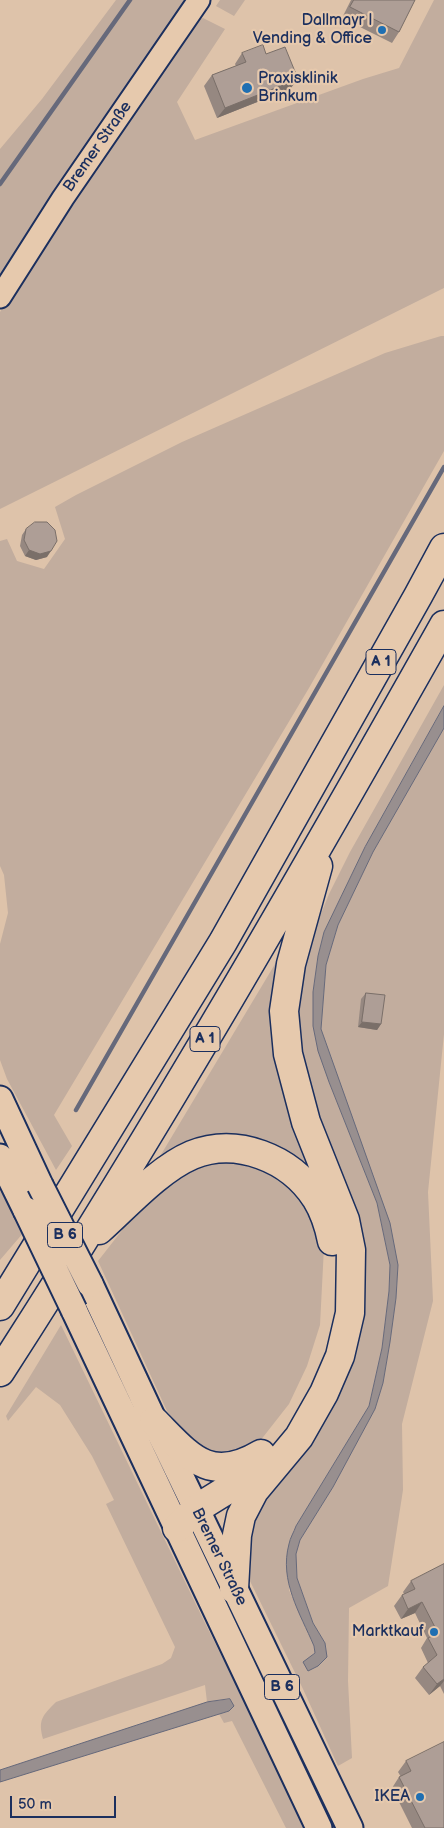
<!DOCTYPE html>
<html>
<head>
<meta charset="utf-8">
<style>
  body { margin:0 }
  #map { position:relative; width:444px; height:1828px; overflow:hidden; background:#dec3aa; font-family:"Balsamiq Sans",sans-serif }
  canvas { display:block }
  .scale { position:absolute; left:10px; top:1796px; width:106px; height:22px; box-sizing:border-box; border:2px solid #1b2f5e; border-top:0; padding-left:6px; font-size:15px; line-height:18px; white-space:nowrap; color:#1b2f5e; -webkit-text-stroke:4px #e6c9ad; paint-order:stroke }
</style>
</head>
<body>
<div id="map">
<canvas width="444" height="1828"></canvas>
<div class="scale">50 m</div>
</div>
<script>
const ctx = document.querySelector('canvas').getContext('2d');
ctx.lineJoin = 'round';
function paint(path, color) { ctx.fillStyle = color; ctx.fill(path, 'evenodd'); }
function strokePath(path, color, width, dash) { ctx.strokeStyle = color; ctx.lineWidth = width; ctx.lineCap = dash ? 'butt' : 'round'; ctx.setLineDash(dash || []); ctx.stroke(path); }
function drawText(font, color, halo, rows, align = 'center') {
  ctx.font = font + ' "Balsamiq Sans",sans-serif'; ctx.lineWidth = 4.5; ctx.setLineDash([]); ctx.textBaseline = 'middle'; ctx.strokeStyle = halo; ctx.fillStyle = color; for (const [text, x, y, turn = 0] of rows) {
    ctx.save(); ctx.translate(x, y); ctx.rotate((+turn || 0) * Math.PI / 180); ctx.textAlign = isNaN(turn) ? turn : align; if (halo) ctx.strokeText(text, 0, 0); ctx.fillText(text, 0, 0); ctx.restore();
  }
}
const green = new Path2D(`
  M116,0H186L0,276V149L42,99Z
  M220,0H245L234,16L216,6Z
  M434,0H444V288L0,509V312L194,22L203,18L225,29L177,102L195,140L363,79L399,68Z
  M441,336H444V451L309,688L54,1115L72,1146L56,1170L7,1079L0,1060V944L8,913L4,875L0,866V541L7,539L17,561L44,569L65,539L55,507L76,495L182,442L385,353Z
  M444,685V706L365,847L324,932L318,956L313,992L329,1082L377,1203L390,1265L389,1291L382,1348L369,1406L296,1526L289,1544V1590L314,1646L315,1652L308,1660L318,1666L326,1657L325,1643L313,1623L297,1578L296,1554L300,1540L333,1487L375,1409L383,1383L390,1342L396,1298L398,1265L321,1029L326,965L338,925L373,852L444,728V1034L428,1192L433,1301L402,1424L403,1490L388,1586L349,1608L348,1681L352,1758L338,1766L303,1689L249,1579L244,1559L246,1534L359,1311L296,1040L298,1002L307,958L316,926L329,894L350,852Z
  M278,959L275,1052L325,1189L273,1145L153,1168Z
  M243,1159L296,1187L324,1247L320,1325L307,1366L289,1404L260,1441L221,1457L194,1448L167,1411L98,1261L152,1192L188,1166Z
  M0,1191L10,1205L24,1232L0,1260Z
  M61,1325L205,1623L308,1828H286L232,1721L224,1723L219,1714L229,1711V1699L207,1702L205,1685L43,1739C38,1720 42,1716 56,1702L162,1664L171,1658L175,1647L106,1504L114,1500L92,1456L60,1405L36,1387L8,1421L6,1416Z`);
const water = new Path2D(`
  M444,706V728L373,852L338,925L326,965L321,1029L390,1223L398,1265L396,1298L390,1342L383,1383L375,1409L333,1487L300,1540L296,1554L297,1578L313,1623L325,1643L327,1657L318,1666L308,1671L303,1662L315,1653L314,1646C300,1613 279,1581 289,1544C290,1538 294,1532 296,1526L369,1406L382,1348L389,1291L390,1265L377,1203L329,1082L318,1051L313,1026V992L318,956L324,932L365,847Z
  M230,1699L234,1706L229,1711L0,1782V1770L207,1702Z`);
const stream = new Path2D(`
  M0,184L130,0
  M76,1110L444,467`);
const secondary = new Path2D(`
  M0,297L63,198L199,0`);
const primary = new Path2D(`
  M0,1099L40,1185
  M0,1157L26,1210
  M90,1284L154,1421L350,1828
  M74,1310L319,1828`);
const highway = new Path2D(`
  M99,1230C126,1206 159,1169 192,1155C237,1137 290,1158 316,1198C324,1211 329,1226 332,1241
  M0,1306L223,942L418,596L444,548
  M0,1372C157,1129 302,877 444,625
  M154,1421C189,1456 209,1485 261,1454
  M177,1528L196,1509L246,1478L264,1461
  M234,1589L237,1535L241,1516L254,1491L299,1437L324,1393L340,1356L350,1313L351,1250L345,1220L306,1122L288,1054L284,1011L291,964L318,866`);
const primaryBridge = new Path2D(`
  M40,1185L90,1284
  M26,1210L74,1310`);
const wall = new Path2D(`
  M351,0H415L399,32L392,43L342,18Z
  M242,53L266,54L298,79L290,89L217,118L204,86L212,75L236,66L235,64Z
  M26,529L47,557L36,560L25,556L20,546L22,535Z
  M366,993L381,1024L377,1030L358,1027L361,999Z
  M444,1564V1694L440,1686L429,1695L415,1678L423,1667L428,1663L421,1648L427,1638L415,1613L401,1619L394,1606L402,1595L404,1594L403,1592L411,1581Z
  M406,1761L444,1828H412L392,1788L399,1777H401L398,1772Z`);
const shadedWall = new Path2D(`
  M298,79L290,89L217,118L225,108Z
  M29,550L51,551L47,557L36,560L25,556Z
  M362,1022L381,1024L377,1030L358,1027Z
  M422,1602L415,1613L401,1619L408,1609Z
  M444,1679V1681L440,1686L429,1695L437,1684Z`);
const building = new Path2D(`
  M354,0H415L399,32L350,7Z
  M263,45L266,54L285,47L298,79L225,108L212,75L246,62L242,53Z
  M35,522H47L55,530L57,541L51,551L40,554L29,550L24,540L26,529Z
  M366,993L385,995L381,1024L362,1022Z
  M444,1564V1679L437,1684L423,1667L437,1655L428,1638L438,1633L422,1602L408,1609L402,1595L415,1589L411,1581Z
  M444,1742V1828H425L399,1777L411,1771L406,1761Z`);
const markers = [
  [382,30,5,"#1f6fb2"],
  [247,88,6,"#1f6fb2"],
  [434,1632,5,"#1f6fb2"],
  [420,1797,5,"#1f6fb2"]
];
const shields = [
  [381,662,30],
  [205,1039,30],
  [65,1235,35],
  [282,1687,35]
];
const shieldNames = [
  ["A 1",381,662],
  ["A 1",205,1039],
  ["B 6",65,1235],
  ["B 6",282,1687]
];
const poiNames = [
  ["Dallmayr |",372,21],
  ["Vending & Office",372,39],
  ["Praxisklinik",258,79,"left"],
  ["Brinkum",258,97,"left"],
  ["Marktkauf",424,1632],
  ["IKEA",410,1797]
];
const streetNames = [
  ["Bremer Straße",98,147,-55],
  ["Bremer Straße",219,1557,64]
];
paint(green, '#c2ad9e');
paint(water, '#988f8f');
strokePath(water, '#66697b', 1);
strokePath(stream, '#66697b', 4.5);
strokePath(secondary, '#1b2f5e', 25);
strokePath(primary, '#1b2f5e', 29);
strokePath(highway, '#1b2f5e', 31);
strokePath(secondary, '#e6c9ad', 21);
strokePath(primary, '#e6c9ad', 25);
strokePath(highway, '#e6c9ad', 28);
strokePath(primaryBridge, '#1b2f5e', 29, []);
strokePath(primaryBridge, '#e6c9ad', 25);
paint(wall, '#968881');
paint(shadedWall, '#7a6f69');
paint(building, '#ae9e96');
strokePath(building, '#7a6f69', 1);
for (const [x, y, r, color] of markers) { const dot = new Path2D(); dot.arc(x, y, r, 0, 2 * Math.PI); ctx.fillStyle = color; ctx.fill(dot); strokePath(dot, '#e6c9ad', 2); }
for (const [x, y, w] of shields) { const box = new Path2D(); box.roundRect(x - w / 2, y - 12.5, w, 25, 4); ctx.fillStyle = '#e6c9ad'; ctx.fill(box); strokePath(box, '#1b2f5e', 1); }
drawText('bold 15px', '#1b2f5e', null, shieldNames);
drawText('16px', '#1b2f5e', '#e6c9ad', poiNames, 'right');
drawText('16px', '#1b2f5e', '#e6c9ad', streetNames);
</script>
</body>
</html>
